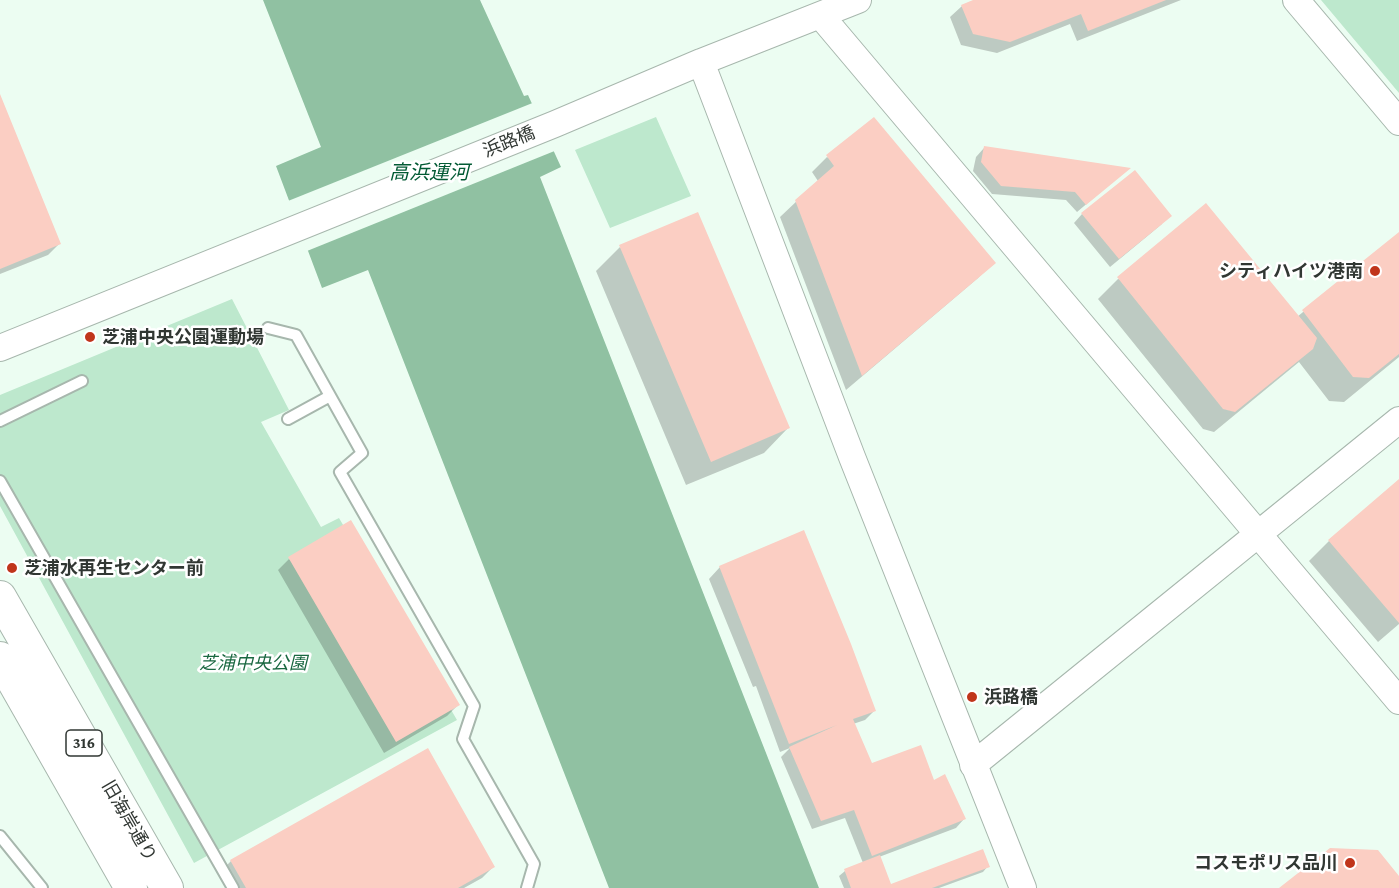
<!DOCTYPE html>
<html>
<head>
<meta charset="utf-8">
<style>
  body { margin:0 }
  canvas { display:block; background:#ecfdf2 }
</style>
</head>
<body>
<canvas width="1399" height="888"></canvas>
<script>
const ctx = document.querySelector('canvas').getContext('2d');
ctx.lineJoin = 'round';
function paint(path, color) { ctx.fillStyle = color; ctx.fill(path, 'evenodd'); }
function strokePath(path, color, width, dash) { ctx.strokeStyle = color; ctx.lineWidth = width; ctx.lineCap = dash ? 'butt' : 'round'; ctx.setLineDash(dash || []); ctx.stroke(path); }
function drawText(font, color, halo, rows, align = 'center') {
  ctx.font = font + ' "Crimson Pro","Noto Sans JP",serif'; ctx.lineWidth = 5; ctx.setLineDash([]); ctx.textBaseline = 'middle'; ctx.strokeStyle = halo; ctx.fillStyle = color; for (const [text, x, y, turn = 0] of rows) {
    ctx.save(); ctx.translate(x, y); ctx.rotate((+turn || 0) * Math.PI / 180); ctx.textAlign = isNaN(turn) ? turn : align; if (halo) ctx.strokeText(text, 0, 0); ctx.fillText(text, 0, 0); ctx.restore();
  }
}
const green = new Path2D(`
  M1321,0H1399V93Z
  M656,117L691,196L610,228L575,150Z
  M232,299L289,410L261,422L321,527L339,518L457,720L194,863L0,506V395Z`);
const forest = new Path2D(`
  M263,0H480L524,96L528,95L561,167L540,177L819,888H609L368,270L322,288L276,166L321,147Z`);
const pier = new Path2D(`
  M535,102L557,150L307,251L288,201Z`);
const shadow = new Path2D(`
  M977,0H1181L1077,41L1070,24L997,53L961,45L950,17L962,6Z
  M0,97L59,244L48,255L0,274Z
  M984,148L1128,169L1077,212L1066,200L992,194L973,171L976,157Z
  M827,157L994,262L978,278L846,390L780,217L818,181L812,172Z
  M1082,214L1162,224L1110,267L1074,223Z
  M1399,233V357L1344,402L1329,401L1299,362L1214,432L1203,429L1098,299L1118,279L1297,317Z
  M620,247L788,428L764,453L686,485L596,271Z
  M1399,481V624L1378,642L1309,561L1329,541Z
  M289,559L458,705L447,716L384,753L278,570Z
  M720,567L874,711L865,720L853,724L871,765L933,783L964,819L956,828L879,857L890,885L988,866L983,872L939,888H844L839,876L845,871L863,863L845,818L812,829L781,757L790,748L780,752L756,686L753,687L709,579Z
  M231,861L493,867L482,878L464,888H229L220,872Z`);
const building = new Path2D(`
  M973,0H1166L1088,31L1081,14L1010,42L973,34L961,5Z
  M0,94L61,244L0,269Z
  M874,117L996,263L862,376L795,200L834,166L826,155Z
  M984,146L1131,168L1086,205L1075,192L1001,186L981,162Z
  M1135,170L1172,216L1119,259L1081,213Z
  M1206,203L1317,338L1313,349L1235,412L1223,409L1117,277Z
  M698,212L790,428L711,462L619,245Z
  M1399,232V354L1369,378L1353,377L1302,310Z
  M1399,479V623L1328,540Z
  M351,520L460,705L396,742L288,557Z
  M804,530L851,644L876,711L853,719L872,763L921,745L934,780L945,774L966,819L872,856L854,810L821,821L789,747L837,725L789,744L719,566Z
  M428,748L495,867L458,888H246L230,860Z
  M1330,848L1378,850L1399,876V888H1279Z
  M983,849L990,867L932,888H851L844,869L880,855L891,884Z`);
const service = new Path2D(`
  M268,328L296,335L362,453L340,472L474,706L463,739L534,864L527,888
  M288,419L330,396
  M0,421L82,381
  M0,481L233,888
  M0,836L42,888`);
const tertiary = new Path2D(`
  M1296,0L1399,122
  M821,16L1399,701
  M701,62L852,457L1023,888
  M0,348L555,124L701,62L858,0
  M973,765L1399,420`);
const primary = new Path2D(`
  M0,597L167,888
  M0,658L131,888`);
const markers = [
  [1375,271,6,"#c0351b"],
  [90,337,6,"#c0351b"],
  [12,568,6,"#c0351b"],
  [972,697,6,"#c0351b"],
  [1350,863,6,"#c0351b"]
];
const shields = [
  [84,743,36]
];
const shieldNames = [
  ["316",84,743]
];
const streetNames = [
  ["浜路橋",509,142,-22],
  ["旧海岸通り",129,821,60]
];
const poiNames = [
  ["シティハイツ港南",1363,271,"right"],
  ["芝浦中央公園運動場",102,337],
  ["芝浦水再生センター前",24,568],
  ["浜路橋",984,697],
  ["コスモポリス品川",1338,863,"right"]
];
const parkNames = [
  ["芝浦中央公園",253,663]
];
const waterNames = [
  ["高浜運河",429,173]
];
paint(green, '#bde8cd');
paint(forest, '#90c1a2');
paint(pier, '#ecfdf2');
paint(shadow, '#0003');
paint(building, '#fbcec3');
strokePath(service, '#a7b7ad', 14);
strokePath(tertiary, '#a7b7ad', 28);
strokePath(primary, '#a7b7ad', 34);
strokePath(service, '#fff', 10);
strokePath(tertiary, '#fff', 26);
strokePath(primary, '#fff', 32);
for (const [x, y, r, color] of markers) { const dot = new Path2D(); dot.arc(x, y, r, 0, 2 * Math.PI); ctx.fillStyle = color; ctx.fill(dot); strokePath(dot, '#fff', 2); }
for (const [x, y, w] of shields) { const box = new Path2D(); box.roundRect(x - w / 2, y - 13, w, 26, 4.5); ctx.fillStyle = '#fff'; ctx.fill(box); strokePath(box, '#313733', 1.5); }
drawText('bold 16px', '#313733', null, shieldNames);
drawText('18px', '#313733', '#fff', streetNames);
drawText('bold 18px', '#313733', '#fff', poiNames, 'left');
drawText('italic 18px', '#1a6841', '#fff', parkNames);
drawText('italic 20px', '#025a34', '#fff', waterNames);
</script>
</body>
</html>
